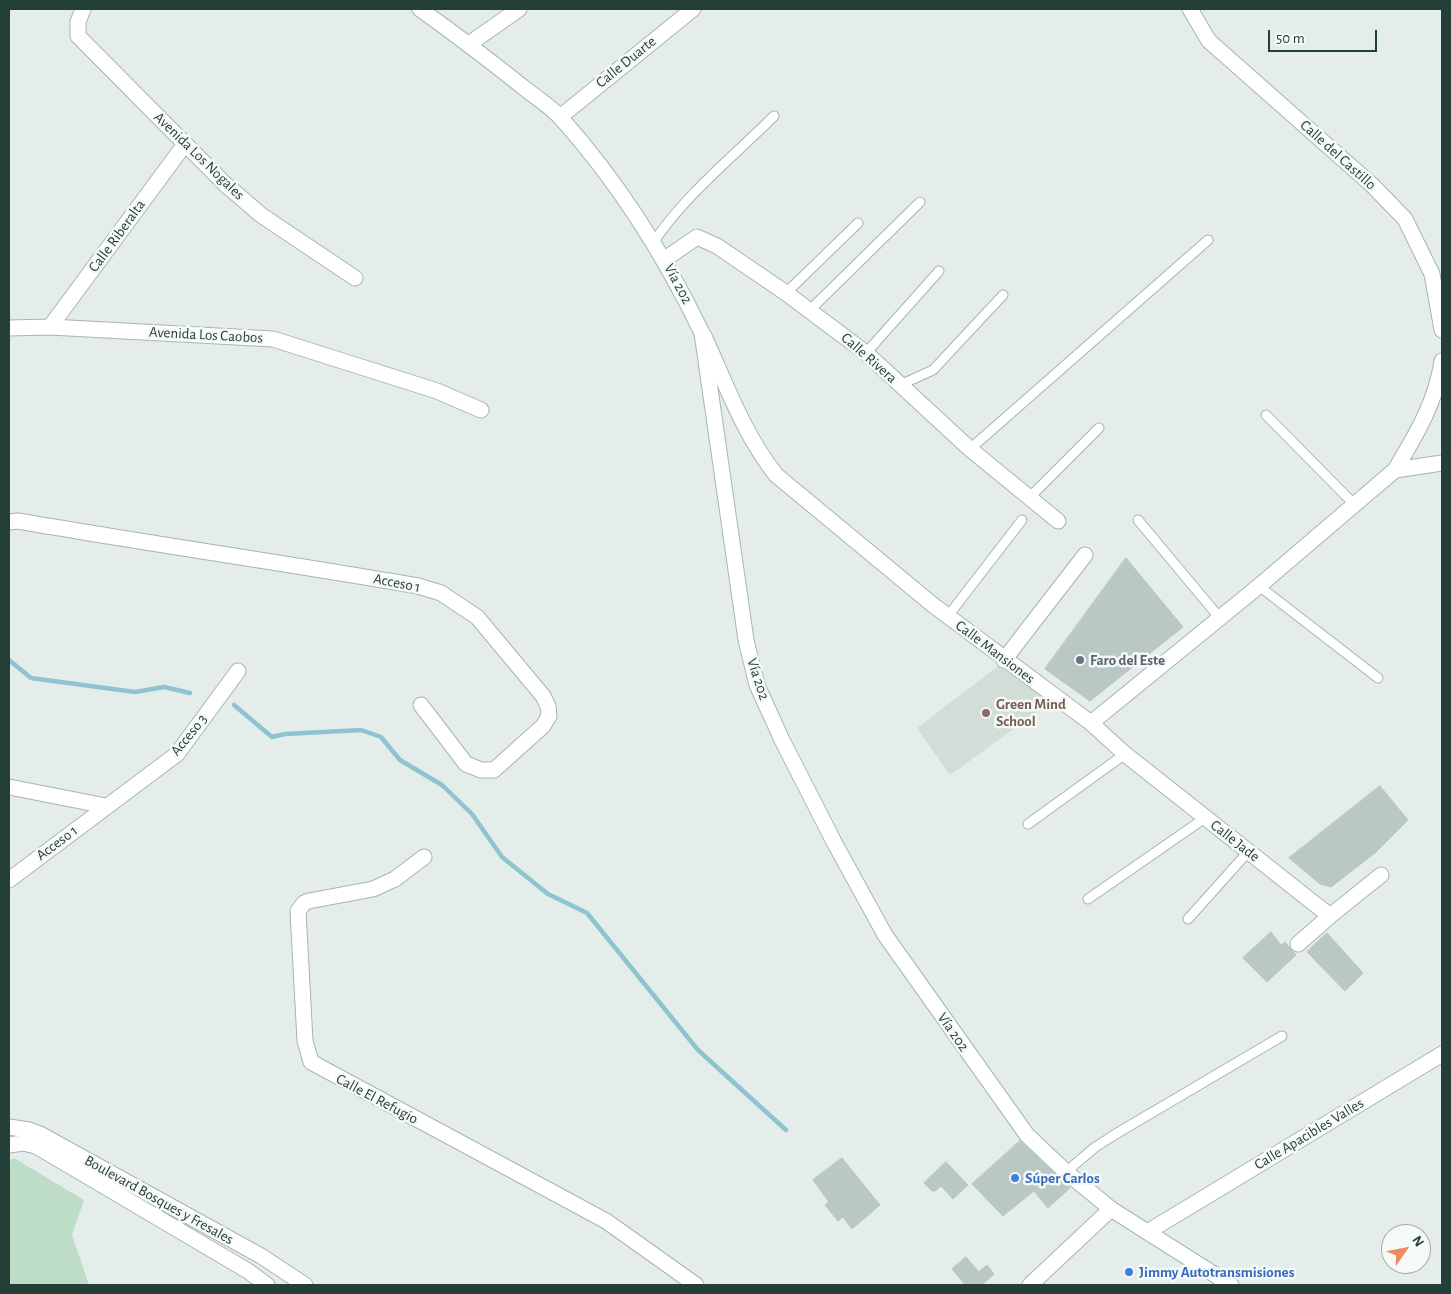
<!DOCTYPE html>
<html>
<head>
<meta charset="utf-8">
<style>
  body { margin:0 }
  #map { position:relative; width:1451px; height:1294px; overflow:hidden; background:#e4ede9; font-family:"Alegreya Sans",sans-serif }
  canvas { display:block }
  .frame { position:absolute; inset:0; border:10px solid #243e38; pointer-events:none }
  .north { position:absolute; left:1381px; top:1224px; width:50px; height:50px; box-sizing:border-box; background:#f5f9f7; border:1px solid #a1aeab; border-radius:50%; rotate:57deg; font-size:14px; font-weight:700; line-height:20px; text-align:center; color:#243e38 }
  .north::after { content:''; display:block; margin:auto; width:18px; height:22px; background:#ee8961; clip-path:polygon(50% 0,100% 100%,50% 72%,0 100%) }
  .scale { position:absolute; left:1268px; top:30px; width:109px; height:22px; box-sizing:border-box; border:2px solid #243e38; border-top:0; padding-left:6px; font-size:15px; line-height:18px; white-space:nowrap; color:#243e38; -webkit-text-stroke:4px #f5f9f7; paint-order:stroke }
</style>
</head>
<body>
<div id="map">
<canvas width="1451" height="1294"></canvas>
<div class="frame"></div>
<div class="north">N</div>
<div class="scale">50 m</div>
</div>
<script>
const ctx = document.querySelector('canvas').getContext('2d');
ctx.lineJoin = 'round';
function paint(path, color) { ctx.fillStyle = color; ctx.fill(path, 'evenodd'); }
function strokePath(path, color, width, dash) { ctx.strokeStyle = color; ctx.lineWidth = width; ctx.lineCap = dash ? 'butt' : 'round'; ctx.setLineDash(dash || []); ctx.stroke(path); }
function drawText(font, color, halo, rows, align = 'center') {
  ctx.font = font + ' "Alegreya Sans",sans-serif'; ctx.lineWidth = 5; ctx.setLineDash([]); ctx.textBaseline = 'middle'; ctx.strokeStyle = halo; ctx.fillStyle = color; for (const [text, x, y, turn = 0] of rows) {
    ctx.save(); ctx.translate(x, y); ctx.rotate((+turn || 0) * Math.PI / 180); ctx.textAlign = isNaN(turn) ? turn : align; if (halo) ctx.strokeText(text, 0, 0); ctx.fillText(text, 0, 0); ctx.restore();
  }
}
const built = new Path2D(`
  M1005,661L1055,699L950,775L917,728Z`);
const green = new Path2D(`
  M14,1158L84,1200L72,1235L89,1285H9V1162Z`);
const stream = new Path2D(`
  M9,660L31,678L135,692L164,687L190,693
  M234,705L272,737L285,734L361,730L381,737L400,760L442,785L472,814L502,857L548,894L587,913L698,1050L786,1130`);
const building = new Path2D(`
  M1126,558L1183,627L1090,701L1045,669Z
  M1380,786L1408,820L1375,853L1331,887L1320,884L1289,858Z
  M1271,932L1281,945L1285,942L1296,955L1267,982L1243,958Z
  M1327,933L1363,973L1345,991L1307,952Z
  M1020,1141L1070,1188L1048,1208L1034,1191L1003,1216L972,1184Z
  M842,1158L880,1205L852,1229L843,1217L838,1221L825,1205L829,1202L813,1180Z
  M946,1162L968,1185L953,1199L941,1186L935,1191H932L924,1183Z
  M966,1257L979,1272L987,1265L994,1274L982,1285H965L952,1269Z`);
const lane = new Path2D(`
  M653,243C685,195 733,157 774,116
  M786,293L858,223
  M810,310L920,202
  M866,353L939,271
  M900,385L933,370L1003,295
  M1266,415L1354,504
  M970,449L1208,240
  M1029,498L1099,428
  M1138,520L1219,617
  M1259,586L1378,678
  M948,616L1022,520
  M1028,824L1125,754
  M1088,899L1205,818
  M1188,919L1248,852
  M1066,1172L1094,1148L1114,1135L1282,1036`);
const street = new Path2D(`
  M83,9L78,22V36L225,184L261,215L355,278
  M1190,9L1209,41L1372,185L1405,219L1432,274L1442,330
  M469,44L519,9
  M560,117L693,9
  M665,259L697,237L717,246L786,293L866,353L970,449L1058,521
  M50,327L185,144
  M9,328L50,327L273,339L437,391L481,410
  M704,336C726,384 743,433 776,475L933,605L1091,723L1125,754L1330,916L1381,875
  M1395,470C1416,435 1436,402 1442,361
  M9,522L18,521C151,544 285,563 418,586L441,593L477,617L543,696L548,706L549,716L543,726L494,770H481L466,764L421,705
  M1004,660L1085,555
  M1091,723L1259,586L1395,470L1442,463
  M9,787L106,806
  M424,857L395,879L373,889L309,901L304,903L298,911L305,1041L311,1062L606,1221L696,1285
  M9,880L177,754L238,671
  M1298,944L1330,916
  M9,1127L29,1130L40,1134L261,1256L305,1285
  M9,1145L23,1143L36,1146L248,1271L267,1285
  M1149,1231L1442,1054
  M1030,1285L1111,1209`);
const secondary = new Path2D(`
  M420,9C455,34 489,60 523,87C535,97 550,106 561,118C618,182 665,256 702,333L746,640L757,685L782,740L834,842L885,935L1027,1135L1066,1172L1111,1209L1231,1285`);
const markers = [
  [1080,660,5,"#6b7280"],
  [986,713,5,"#8d6e63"],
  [1015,1178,5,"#3f7fe0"],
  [1129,1272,5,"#3f7fe0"]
];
const streetNames = [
  ["Calle Duarte",626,62,-39],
  ["Calle del Castillo",1338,155,42],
  ["Avenida Los Nogales",199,156,44],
  ["Calle Riberalta",117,236,-54],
  ["Vía 202",678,284,62],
  ["Avenida Los Caobos",206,335,3],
  ["Calle Rivera",869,358,41],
  ["Acceso 1",397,583,11],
  ["Calle Mansiones",995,652,37],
  ["Vía 202",758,679,72],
  ["Acceso 3",189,735,-51],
  ["Calle Jade",1235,841,38],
  ["Acceso 1",57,843,-37],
  ["Vía 202",953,1032,55],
  ["Calle El Refugio",377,1099,28],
  ["Calle Apacibles Valles",1309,1134,-31],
  ["Boulevard Bosques y Fresales",159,1200,29]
];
const worshipNames = [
  ["Faro del Este",1090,660]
];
const educationNames = [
  ["Green Mind",996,704],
  ["School",996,721]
];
const shopNames = [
  ["Súper Carlos",1025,1178],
  ["Jimmy Autotransmisiones",1139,1272]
];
paint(built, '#d2ddd8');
paint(green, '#beddc8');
strokePath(stream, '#8ec3d0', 4.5);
paint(building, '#b9c8c2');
strokePath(building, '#b6c7c1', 1);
strokePath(lane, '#a7b5b0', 11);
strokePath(street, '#a7b5b0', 17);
strokePath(secondary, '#a3b9b2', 17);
strokePath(lane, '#fff', 9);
strokePath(street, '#fff', 15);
strokePath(secondary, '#fff', 15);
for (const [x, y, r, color] of markers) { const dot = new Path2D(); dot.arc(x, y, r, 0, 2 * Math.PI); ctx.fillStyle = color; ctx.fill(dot); strokePath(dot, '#f5f9f7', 2); }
drawText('15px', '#243e38', '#f5f9f7', streetNames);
drawText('bold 15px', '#5b616d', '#f5f9f7', worshipNames, 'left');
drawText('bold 15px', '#785e54', '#f5f9f7', educationNames, 'left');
drawText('bold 15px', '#366cbe', '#f5f9f7', shopNames, 'left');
</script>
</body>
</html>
